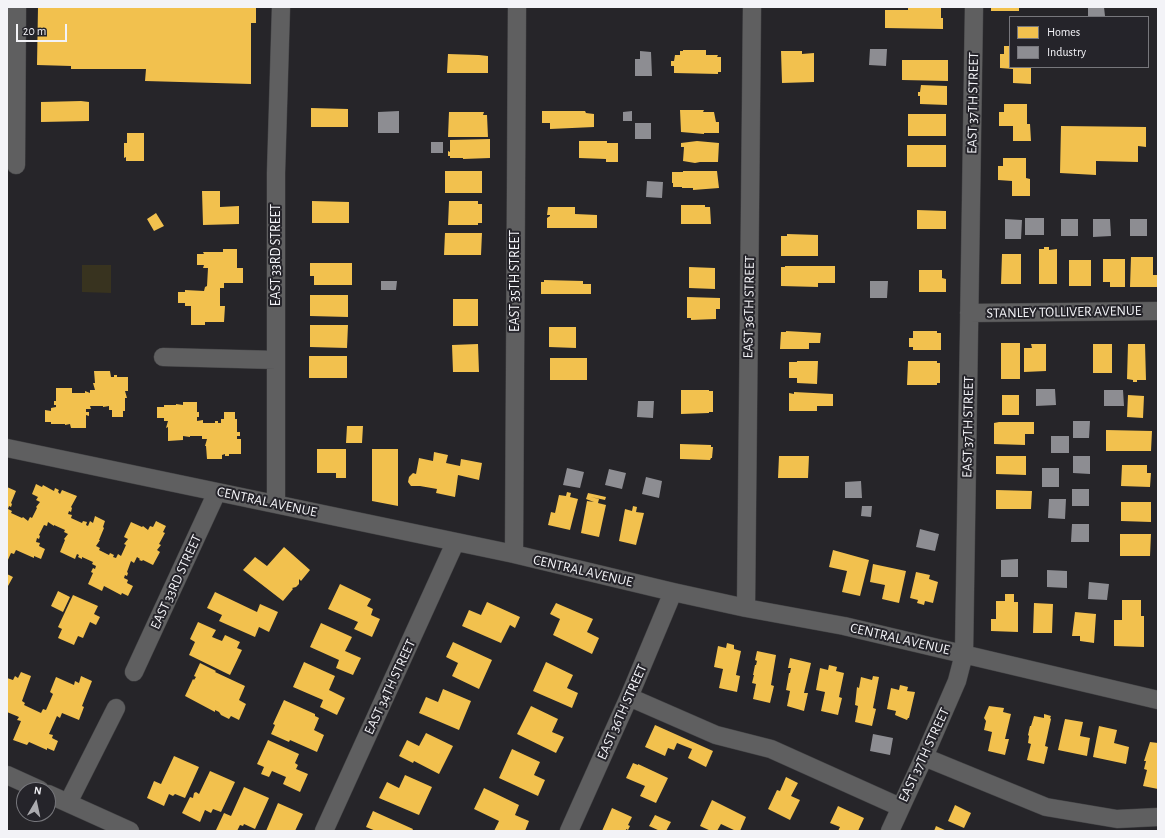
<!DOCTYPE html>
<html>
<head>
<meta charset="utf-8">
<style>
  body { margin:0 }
  #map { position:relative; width:1165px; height:838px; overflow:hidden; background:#262529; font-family:"Alegreya Sans",sans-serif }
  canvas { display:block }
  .frame { position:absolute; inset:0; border:8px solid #f3f3f7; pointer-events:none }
  .legend { position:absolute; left:1009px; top:16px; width:140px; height:52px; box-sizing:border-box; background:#25242a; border:1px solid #77777c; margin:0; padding:5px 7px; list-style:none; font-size:12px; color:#f3f3f7 }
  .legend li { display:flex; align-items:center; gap:8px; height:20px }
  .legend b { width:20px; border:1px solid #77777c }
  .north { position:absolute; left:16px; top:782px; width:40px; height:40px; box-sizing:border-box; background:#25242a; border:1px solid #77777c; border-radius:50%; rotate:9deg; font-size:11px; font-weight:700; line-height:16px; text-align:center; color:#f3f3f7 }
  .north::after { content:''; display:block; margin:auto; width:14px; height:18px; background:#ababaf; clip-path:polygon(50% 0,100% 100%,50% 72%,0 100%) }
  .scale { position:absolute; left:16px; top:24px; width:51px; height:18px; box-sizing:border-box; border:2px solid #f3f3f7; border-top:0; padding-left:5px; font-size:12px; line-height:14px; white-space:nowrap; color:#f3f3f7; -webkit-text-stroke:3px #25242a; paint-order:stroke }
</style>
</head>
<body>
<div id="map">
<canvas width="1165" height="838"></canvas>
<div class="frame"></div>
<ul class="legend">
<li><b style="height:11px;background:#f2c14e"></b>Homes</li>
<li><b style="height:11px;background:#8d8d92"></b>Industry</li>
</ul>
<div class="north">N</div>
<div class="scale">20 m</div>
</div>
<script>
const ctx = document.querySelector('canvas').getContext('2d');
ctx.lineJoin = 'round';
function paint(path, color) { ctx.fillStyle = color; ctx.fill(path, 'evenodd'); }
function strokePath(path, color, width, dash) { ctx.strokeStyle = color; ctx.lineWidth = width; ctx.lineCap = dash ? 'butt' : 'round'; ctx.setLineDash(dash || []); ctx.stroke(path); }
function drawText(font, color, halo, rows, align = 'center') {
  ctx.font = font + ' "Alegreya Sans",sans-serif'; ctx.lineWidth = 4; ctx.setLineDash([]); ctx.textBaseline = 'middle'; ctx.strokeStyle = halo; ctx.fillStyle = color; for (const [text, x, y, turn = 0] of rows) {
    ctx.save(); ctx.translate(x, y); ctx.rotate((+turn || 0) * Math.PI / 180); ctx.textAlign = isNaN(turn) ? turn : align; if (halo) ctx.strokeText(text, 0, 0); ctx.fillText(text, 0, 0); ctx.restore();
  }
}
const green = new Path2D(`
  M82,265H111V293L82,292Z`);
const homes = new Path2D(`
  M38,7H256V23H251V84L145,81L146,69H71V66L37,65Z
  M908,7H941V18H943V29L885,28V10H908Z
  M991,7H1019V11H991Z
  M1004,46H1010V67H1031V84L1013,83V69L1000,68V54H1004Z
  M683,50H706V55H718L717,57H721V72H718V74L674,73V66H671V61H674L675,55H680V51H683Z
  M781,51H802V54L814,53V82L782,83Z
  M448,54L479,55L488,56V73H447Z
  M902,60H948V81L902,80Z
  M921,85L947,86V105L920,104V96H918V92H920Z
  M81,101L89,102V121L41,122V102Z
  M1004,104H1027V124H1030L1031,141H1013V126H999V112H1004Z
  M311,108L348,109V127H311Z
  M680,110H704L703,112H714L716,122H719V133H704V134L681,132Z
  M542,111H585L586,113L594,114V127L550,129V123H542Z
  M449,112H484L483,115H487L488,137H448Z
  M908,114H946V136H908Z
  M1061,126L1146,127V147L1138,146V162L1096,161V175L1060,173Z
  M127,133H144V161H126V157L124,158V143H127Z
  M490,139V158L463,159V158H450V156H448V151L450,152V140Z
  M579,141H607V143H618V162H606V159L579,158Z
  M697,141L719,143L718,162H700L695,163L683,161L684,147H681V143Z
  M907,145H946V167H907Z
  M1003,158H1026V178L1030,179V196H1012V181L998,180V166H1003Z
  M445,171H482V193H445Z
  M683,171H717L719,188L693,190V188H682V187H673V183H672V172H683Z
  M202,191H220V207L239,206V224L203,225Z
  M312,201L349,202V223H312Z
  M449,201H478V204H482V223H478V225H448Z
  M681,205H705V207H710L711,224H681Z
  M548,207H575V214L597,215V228H547V218L550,216V215H547Z
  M917,210L946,211V229H917Z
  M156,213L164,226L154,231L147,219Z
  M445,233H482L481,255H444Z
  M787,234L818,235V256H781V236H787Z
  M1044,247H1049V250L1057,249V284H1039V249H1044Z
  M223,249H237V268H243V283H224V288H220V306H225L224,322H205V325H191V306H185V303H178V292H185V290L204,291L205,287L207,286L208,268H203L204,265H197V254H204L203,252H223Z
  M1002,254H1021V284H1001Z
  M1131,257H1153V275H1157V287H1130Z
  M1103,259H1125V287H1110V282H1103Z
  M1069,260H1091V286H1069Z
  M310,263H352V285H314V276H310Z
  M785,266H835V283H818V287L781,286V267H785Z
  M689,267L715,268V289L689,288Z
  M919,270H942V278L946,279V292H919Z
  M544,280L583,281V284H591V294H541V282H544Z
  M310,295H348V317L310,316Z
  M687,297L720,298V309H716V319L691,320V318H687Z
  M453,299H478V326H453Z
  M310,325H348L347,348L310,347Z
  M549,327H576V348L549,347Z
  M786,331L821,333L820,343H809V349H780L781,332H786Z
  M913,331H937V333H941V350H913V347H909V338H913Z
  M1001,343H1020V379H1001Z
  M478,344L479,372H453L452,345Z
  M1031,344H1046V371L1024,372V348H1032Z
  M1093,344H1112V373H1093Z
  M1128,344H1145L1146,380H1137V382H1133V380L1127,379Z
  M309,356H347V378H309Z
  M550,358H587V380H550Z
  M797,361H818L817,384L797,383V378H789V362H797Z
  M908,361H937V363H940V383H937V385H907Z
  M94,371H110L111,377H114V375H117V377H128V391H125L127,398H125V411H123V417H112V410H109V406L103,407V406H90L91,409H86V412H89V416L86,415V428H71L70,424L65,425V424H51V422H45V410L51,411V408L56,407V405H54V401H56V388H72V393H85V391L90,393V390H95L93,383H95Z
  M681,390H709V391H713V412H709V413L681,414Z
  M794,392L833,394V406H817V411H789V393L794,394Z
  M1002,395H1019V415H1002Z
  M1128,395L1144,396L1143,418L1127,417Z
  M183,402H197V412H199V417H197V421L203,420V423H215V421H218V423H221V419H224V412H235V419H237V432H240V436H237V439H241V454H229V456H225V454L222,455V459H207L206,446H205L207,439H202V436H190V437L183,436V440L168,441V427L166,428L168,421H164V418H157V407H164V405H176V404L183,405Z
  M999,422H1034V434H1025V445L994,444V423Z
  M347,426H363L362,443H346Z
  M1106,430L1152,431L1151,451H1106Z
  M680,444L711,445V447H713L712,458H711L710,460L680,459Z
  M317,449H346V478H336V473H317Z
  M372,449H398V506L372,501Z
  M434,452L448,455L446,463L460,466L461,459L482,463L479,480L458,475L455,497L436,493L437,489L420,486H411L408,482L409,477L413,473L416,474L419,458L433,461Z
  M779,456H809L808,478H778Z
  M996,456H1026V475L996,474Z
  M1122,465H1147V473H1151L1150,487L1121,486Z
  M36,484L42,487L43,485L54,491L55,488L59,490L58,492L60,494L62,490L77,496L71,507L72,508L71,512L69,511L68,514L72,515L71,518L82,523L83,521L87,522L86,525L88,526L90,521L93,523L95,516L105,521L103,527L104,528L99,540H100L96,546L100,548L99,550L109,555L110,553L114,555L113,557L116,558L118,554L121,556L126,545L124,544L128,539L124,537L131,522L142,527L143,526L148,530L150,526L153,527L156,521L166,526L163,532L165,533L159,544L161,545L157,550L160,552L153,565L143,560L142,561L139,560L140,559L137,557L134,563L131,561L127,572L128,573L127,576L125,575L124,578L128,580L127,583L133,586L128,596L122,593L121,595L104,586L102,591L88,584L93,573L91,572L93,568L95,569L96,566L92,564L93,562L82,557V559L78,557L79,555L77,554L75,559L60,552L65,540L64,539L68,534L64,532L65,530L54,525V526L48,522L47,526L44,525L39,535L40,536L39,539L37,538L36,542L40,543L39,546L45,549L41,559L34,556V558L16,550L14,554L11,553L7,562V487L16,491L11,503L12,504L11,507L9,506L8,509L12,511L11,513L22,518L23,517L28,521L30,517L32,518L37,508L36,507L40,502L36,500L38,497L32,494Z
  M996,490L1032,491L1031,509H996Z
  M567,492L571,493L570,497L578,499L570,530L548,525L551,512L555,513L559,495L566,496Z
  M588,493L606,497L605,500L591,497L599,499L598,503L606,505L599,537L581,533L587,501L594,502L586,499Z
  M1121,502H1151V522L1121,521Z
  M633,506L637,507L636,512L644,513L636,545L619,541L625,509L632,511Z
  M1120,534H1151L1150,556H1120Z
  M284,547L310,570L301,581L299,579V584L296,587L292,588L293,589L283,601L243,570L255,557L267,566Z
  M833,550L869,560L860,596L842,592L847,571L829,567Z
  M873,564L906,571L899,603L882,599L885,585L870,582Z
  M916,572L930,575L929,579L938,582L933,603L925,601L924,605L917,603L918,600L910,598Z
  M7,574L13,577L8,586H7Z
  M340,584L371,599L367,606L373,609L371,615L380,619L372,637L354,629L358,622L328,609Z
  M58,591L70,597L63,612L51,606Z
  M215,592L257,612L260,604L278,612L269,632L259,627L255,637L219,621L222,615L207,608Z
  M1005,594H1014V602H1018V632L991,631V619H996V601H1005Z
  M73,595L98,606L94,614L100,617L96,625L90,622L83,638L78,636L74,645L58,638L62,629L58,627Z
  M1122,600H1141V616H1144V647L1114,646V620H1122Z
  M487,602L520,617L515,628L510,625L501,643L462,626L469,610L481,615Z
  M556,603L593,619L587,632L599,638L592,654L553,635L560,619L550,614Z
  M1034,603L1053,604L1052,633H1033Z
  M1075,612L1096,614L1094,643L1080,641V636H1072Z
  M198,622L216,630L212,637L222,641L225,635L240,642L237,648L242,650L230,675L189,655L195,642L190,639Z
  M321,623L352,637L345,651L361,658L353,675L336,668L339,660L310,647Z
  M453,642L492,660L479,689L452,676L458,663L446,657Z
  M727,643L734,645V649L741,651L736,675L740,676L737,692L719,688L723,669L714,667L718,646L726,648Z
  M757,651L776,655L771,685L774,686L770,703L753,699L756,684L752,683L754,675H753L755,665H756L757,661L755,660Z
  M790,658L811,663L804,693H808L804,711L787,706L790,691L786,690L789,673H790L791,668H788Z
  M304,662L335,676L329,690L345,698L337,715L320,707L323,700L293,687Z
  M546,662L573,675L567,688L578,693L572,708L533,691Z
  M200,663L216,671L215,672L245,686L239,700L246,704L239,720L231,716L229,719L221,715L219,712L215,710V712L185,696L193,679L194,680L196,677L194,676Z
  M829,665L837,667L836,671L844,673L839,697L842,698L838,715L821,711L825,692L816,690L820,668L828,670Z
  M21,672L31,676L22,701L25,703L24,705L41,713L43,709L46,710L53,694L50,692L56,677L74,685L75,681L79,683L81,676L92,681L82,706L84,707L79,720L62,713L60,718L57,716L49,734L53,735L52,738L58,741L54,751L47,748V750L29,742L27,745L13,740L21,721L17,720L19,717L7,712V678L13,680L15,676L18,678Z
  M873,676L879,677L873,708L876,709L872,726L855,722L858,706L855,705L857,687L859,688L861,677L872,680Z
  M900,685L908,687L907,691L915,692L909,718H908L907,720L895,715L896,711L887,709L891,688L899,690Z
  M443,689L471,701L459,730L419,713L426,697L438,702Z
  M284,700L315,714V716L319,718L314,730L324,735L317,752L290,740L289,742L271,734L275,725L273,724Z
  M531,706L558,719L552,732L564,737L556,753L517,734Z
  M989,706L1004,708L1003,712L1011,714L1005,739H1009L1005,755L988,751L992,732L984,730L986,721L984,718Z
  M1044,714L1051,716L1050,718L1051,719L1045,746L1048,747L1044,764L1027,760L1031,744L1028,743L1029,736L1028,735L1030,726H1031L1034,716L1044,718Z
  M1065,719L1083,722L1080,736L1090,738L1087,756L1058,750Z
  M655,725L713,751L706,767L688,758L692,749L677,743L674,750L668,748L665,756L645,747Z
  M1099,726L1117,730L1114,743L1129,747L1126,764L1093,757Z
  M426,733L453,746L439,774L414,761L413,763L399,756L407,740L419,746Z
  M268,740L299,754L295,763L298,765L296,769L308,774L300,792L283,784L286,777L272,771L269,777L261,774L264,767L257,764Z
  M1150,742L1158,743V789L1143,786L1147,770L1144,769L1146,761H1144Z
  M512,749L540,762L534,775L545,780L538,796L499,778Z
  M174,756L199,767L185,798L175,794L173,796L169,794L164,806L147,798L154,781L161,784Z
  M633,763L638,765V764L668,778L656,803L640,796L645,786L626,778Z
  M210,771L235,782L221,812L213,809L211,813L205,810L200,822L182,813L190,797L193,798L194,793L196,792L199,794Z
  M405,775L432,787L419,815L379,798L387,782L399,788Z
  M786,777L798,783L791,796L800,800L790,820L768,809L777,790L780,791Z
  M244,787L269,798L255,829L244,824L243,826L240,825L237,831L216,830L224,813L231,816Z
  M484,788L519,805L515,815L529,821L525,831H494L499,821L474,809Z
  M712,800L746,817L740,831H736L721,824L717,831H711L700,826Z
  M278,803L303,814L295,831H266Z
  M955,805L971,813L964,828L948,821Z
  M838,806L864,818L858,831H838L840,827L830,823Z
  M612,808L632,817L628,825L630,826L628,830L626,829V831H602Z
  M373,811L413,829L412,831H376L366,827Z
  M655,815L671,822L666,831H660L649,826Z
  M936,826L947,831H934Z`);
const industry = new Path2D(`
  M1088,7H1104L1105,16H1088Z
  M870,49H887L886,66L869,65Z
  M640,51L651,52L652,76H635V59H640Z
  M399,111V133H378V112Z
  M632,111V121H623V112Z
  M635,123H651V139H635Z
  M431,142H443V153H431Z
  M647,181L663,182L662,198L646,197Z
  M1025,218H1044V235H1025Z
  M1005,219L1022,220L1021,239H1005Z
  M1061,219H1078V236H1061Z
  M1093,219H1110L1111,236L1093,237Z
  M1130,219H1147V236H1130Z
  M381,281H397L396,290H381Z
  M870,281H888L887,298H870Z
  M1036,389H1055L1056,405L1036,406Z
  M1104,390H1123L1124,406H1104Z
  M638,401H654L653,418L637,417Z
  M1073,421H1090L1089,438H1073Z
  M1051,436H1069V453H1051Z
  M1073,456H1090V474L1073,473Z
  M567,468L584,472L580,488L563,485Z
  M1042,468H1059V487H1042Z
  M609,469L626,473L622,489L605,485Z
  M646,477L662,481L659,498L642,494Z
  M861,481L862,498H845V482Z
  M1072,489H1089V506H1072Z
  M1049,499H1066L1065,519L1048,518Z
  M862,506H872L871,517L861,516Z
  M1072,524H1089V542H1071Z
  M920,529L939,534L935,551L916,547Z
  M1018,559V577H1001V560Z
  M1047,570L1067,571V588L1047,587Z
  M1089,582L1109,584L1107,600L1088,599Z
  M873,734L893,738L890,755L870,751Z`);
const minor = new Path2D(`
  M16,165L17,7
  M969,313L1158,311
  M163,357L276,360
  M7,448L514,554L673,592L746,608L844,626L1158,700
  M276,504V173L281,7
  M514,554L517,7
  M746,608L752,7
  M134,672L217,492
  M629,697L716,735L771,749L900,807
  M924,757L1046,807L1117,819L1158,817
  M7,775L40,790
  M48,794L130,831
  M68,803L116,708
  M324,831L455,543
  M569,831L629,697L673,592
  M890,831L924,757L957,681L964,654L974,7`);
const streetNames = [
  ["EAST 37TH STREET",973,103,-89],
  ["EAST 33RD STREET",276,255,-90],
  ["EAST 35TH STREET",515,281,-90],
  ["EAST 36TH STREET",749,307,-89],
  ["STANLEY TOLLIVER AVENUE",1064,312,-1],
  ["EAST 37TH STREET",968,427,-89],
  ["CENTRAL AVENUE",267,502,12],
  ["CENTRAL AVENUE",583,571,13],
  ["EAST 33RD STREET",176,582,-65],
  ["CENTRAL AVENUE",900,639,13],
  ["EAST 34TH STREET",390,687,-65],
  ["EAST 36TH STREET",622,712,-66],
  ["EAST 37TH STREET",924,755,-65]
];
paint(green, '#38331f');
paint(homes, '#f2c14e');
paint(industry, '#8d8d92');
strokePath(minor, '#434345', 19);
strokePath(minor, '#5f5f60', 18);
drawText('14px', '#f3f3f7', '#25242a', streetNames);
</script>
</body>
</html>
